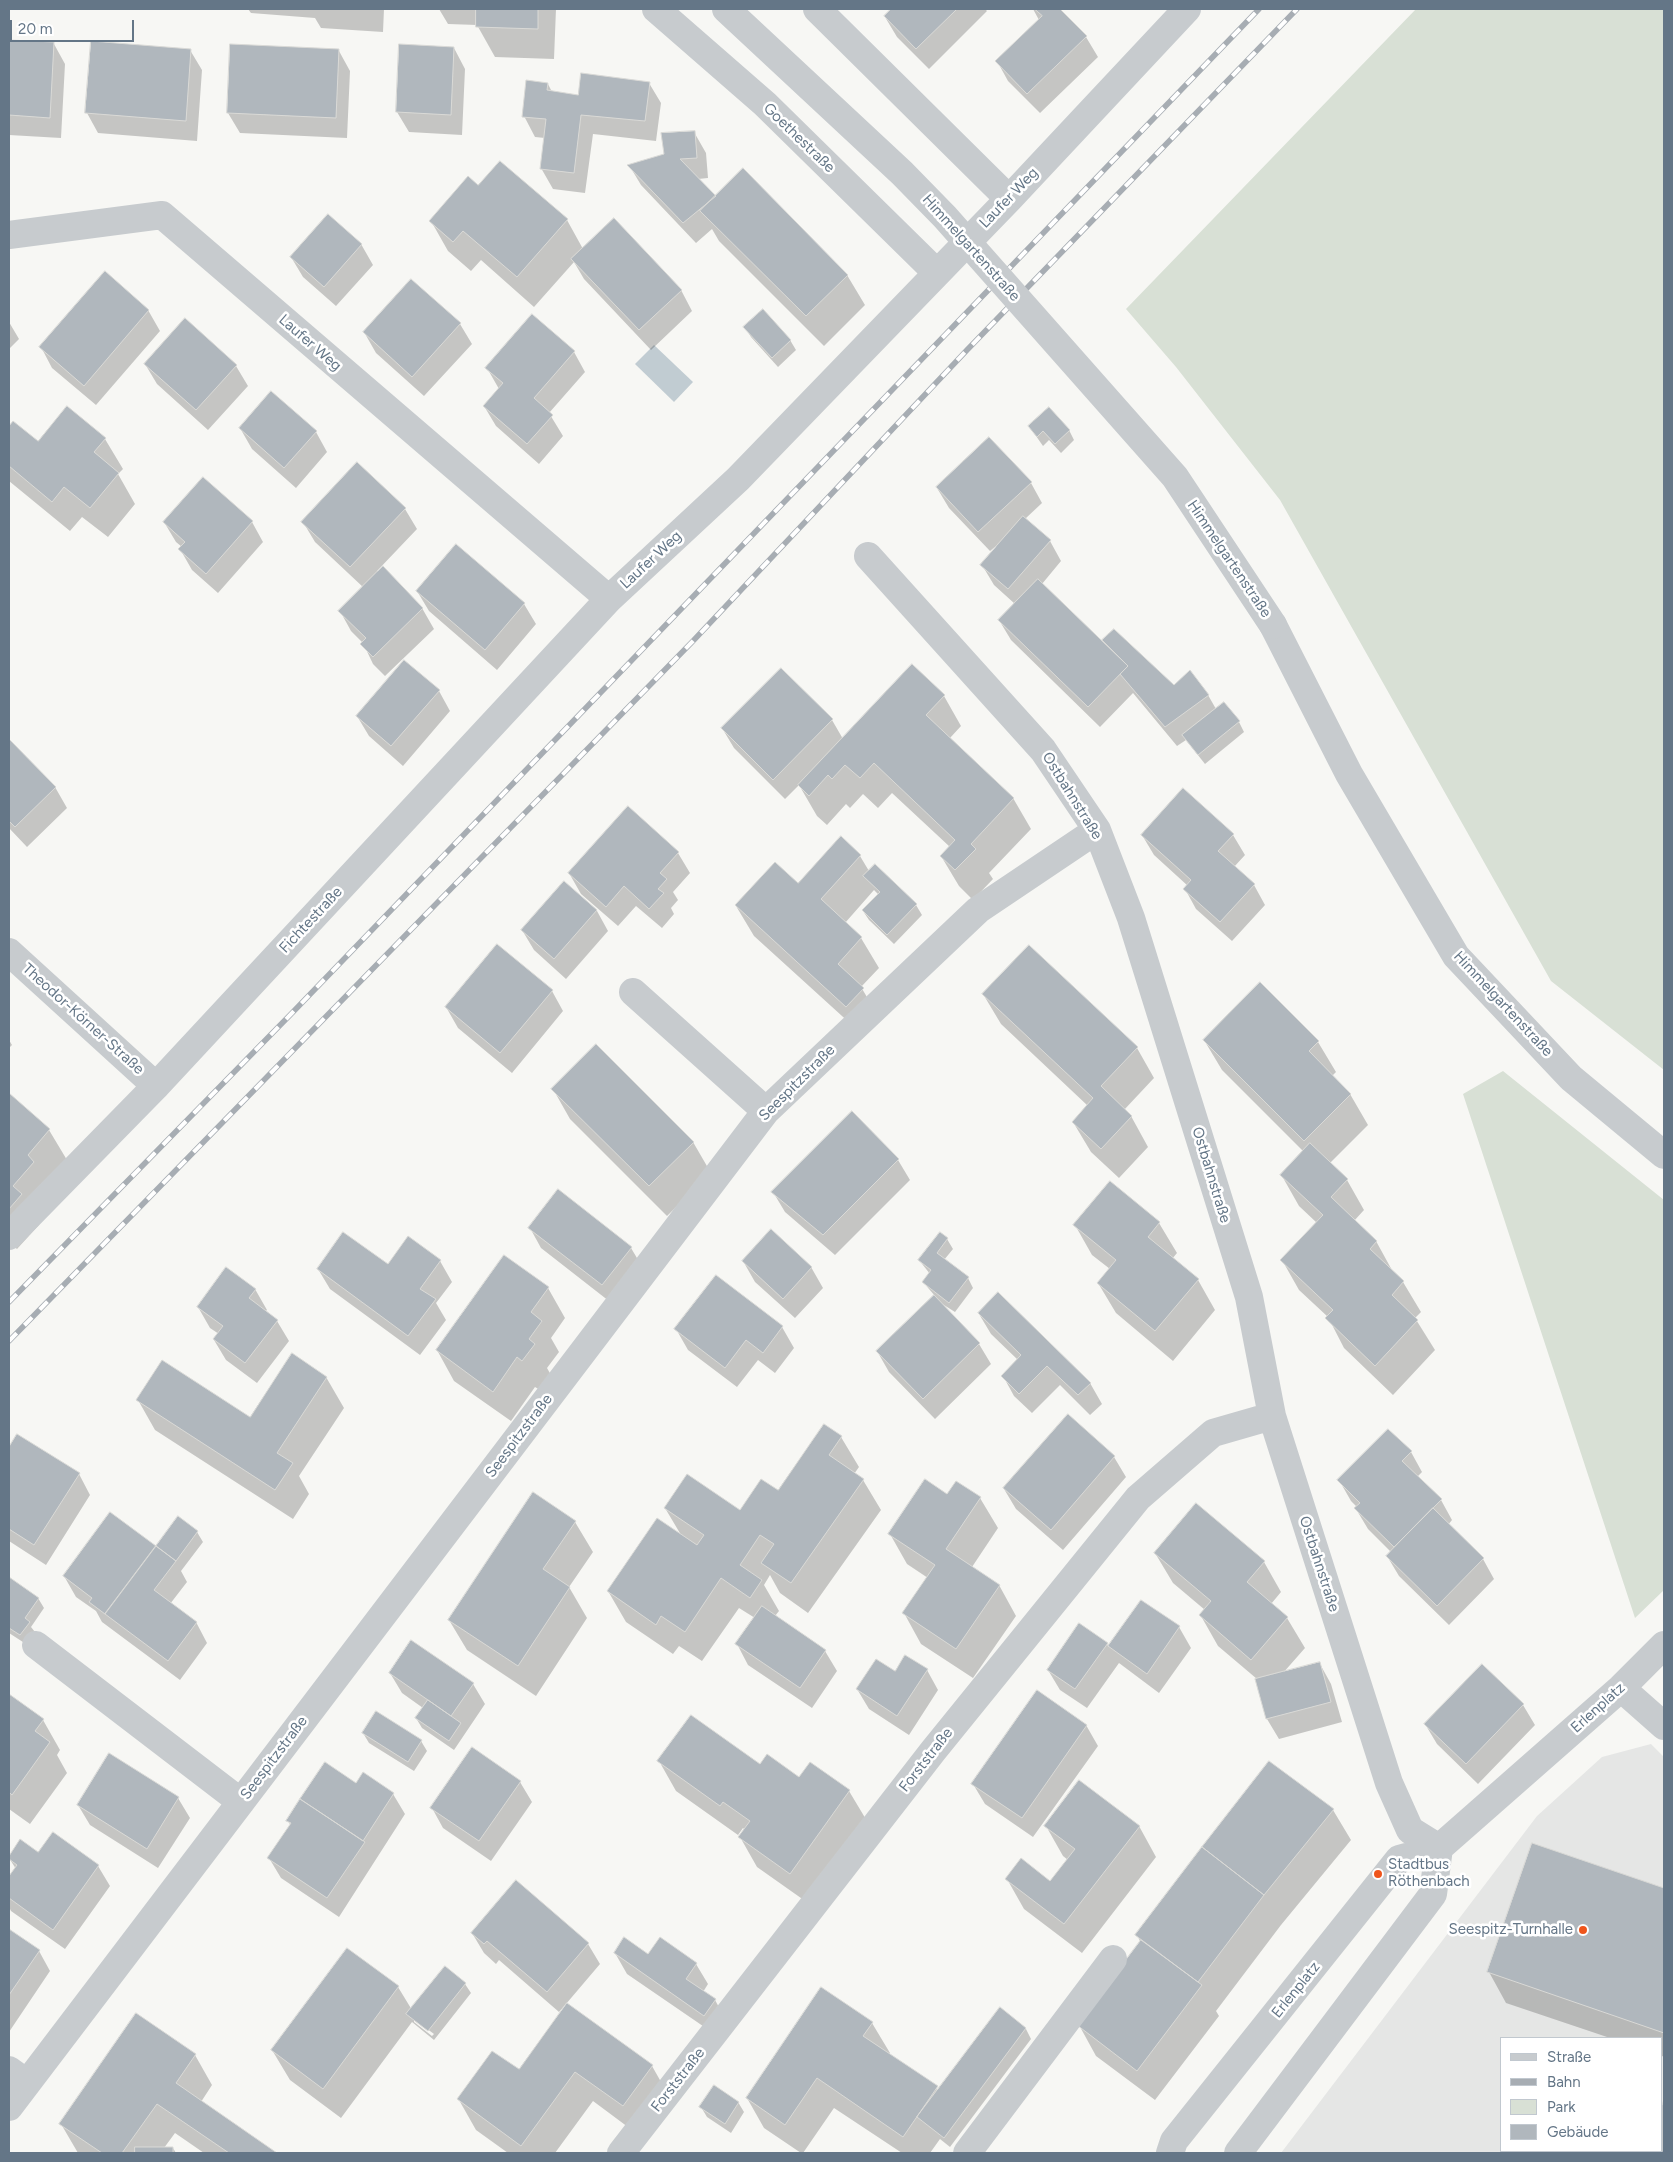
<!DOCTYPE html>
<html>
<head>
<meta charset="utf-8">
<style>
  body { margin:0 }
  #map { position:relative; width:1673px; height:2162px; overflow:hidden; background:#f7f7f4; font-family:Figtree,sans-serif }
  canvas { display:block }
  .frame { position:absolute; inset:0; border:10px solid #647687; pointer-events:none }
  .legend { position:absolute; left:1500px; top:2037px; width:162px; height:115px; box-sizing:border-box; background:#fff; border:1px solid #c1c8cf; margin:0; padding:6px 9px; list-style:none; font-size:15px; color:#647687 }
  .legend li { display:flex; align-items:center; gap:10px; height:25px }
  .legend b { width:25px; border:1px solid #c1c8cf }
  .scale { position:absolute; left:10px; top:20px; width:124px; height:22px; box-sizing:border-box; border:2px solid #647687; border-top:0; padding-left:6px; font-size:15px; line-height:18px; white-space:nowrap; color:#647687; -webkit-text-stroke:4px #fff; paint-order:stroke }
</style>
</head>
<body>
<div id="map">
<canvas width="1673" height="2162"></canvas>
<div class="frame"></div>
<ul class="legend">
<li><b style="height:6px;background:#c7cbce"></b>Straße</li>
<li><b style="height:6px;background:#a7adb3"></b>Bahn</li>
<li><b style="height:14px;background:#d8e0d5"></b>Park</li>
<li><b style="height:14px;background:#b0b7bd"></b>Gebäude</li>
</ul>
<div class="scale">20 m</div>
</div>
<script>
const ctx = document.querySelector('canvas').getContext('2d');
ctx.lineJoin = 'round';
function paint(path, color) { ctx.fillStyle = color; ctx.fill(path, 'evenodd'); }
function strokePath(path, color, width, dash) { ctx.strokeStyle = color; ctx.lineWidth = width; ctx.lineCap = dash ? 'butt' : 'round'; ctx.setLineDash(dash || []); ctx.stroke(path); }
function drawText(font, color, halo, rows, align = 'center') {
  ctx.font = font + ' Figtree,sans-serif'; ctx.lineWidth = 5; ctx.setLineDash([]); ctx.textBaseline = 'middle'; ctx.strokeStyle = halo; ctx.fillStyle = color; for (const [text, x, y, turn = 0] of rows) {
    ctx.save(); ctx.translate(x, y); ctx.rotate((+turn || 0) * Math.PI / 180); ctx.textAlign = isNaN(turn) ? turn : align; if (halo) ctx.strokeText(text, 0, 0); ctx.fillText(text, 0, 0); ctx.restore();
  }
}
const built = new Path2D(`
  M1651,1744L1664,1757V2153H1281L1537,1816L1602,1757ZM1502,2038H1662V2151H1502Z`);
const green = new Path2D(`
  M1416,9H1664V1070L1551,981L1280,500L1176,367L1126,309Z
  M1503,1071L1664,1200V1590L1635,1618L1463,1094Z`);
const water = new Path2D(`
  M654,345L693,382L674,402L635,364Z`);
const shadow = new Path2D(`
  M248,9H384L383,32L321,28L315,18L251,13Z
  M439,9H556L554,59L495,57L477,25L448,24Z
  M893,9H985L987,11L929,69L897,37L885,17Z
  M1033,9H1058L1086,37L1098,57L1040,113L1008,81L997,61L1039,20Z
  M9,41L54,44L65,64L61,138L9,135Z
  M401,46L454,48L465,69L462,135L409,132L397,112Z
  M190,50L202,70L197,141L98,133L87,113Z
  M339,51L350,71L347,138L240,133L228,113Z
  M649,83L661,103L656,141L593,134L585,193L553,189L541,168L545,138L535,137L524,116L548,84L552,92L579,96Z
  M694,132L706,153L708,178L698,179L715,196L847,275L865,305L824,346L719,241L712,229L696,243L641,185L629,165L665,155Z
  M478,186L567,220L583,249L681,290L692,311L651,350L584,279L574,262L534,307L481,260L471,271L448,251L431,221Z
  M361,244L373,265L336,306L303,277L291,257Z
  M412,280L460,324L472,344L424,396L376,353L364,332Z
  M148,310L160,331L96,405L52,368L41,347Z
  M9,322L19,339L9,349Z
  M745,327L790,340L796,350L778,367L751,337Z
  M574,352L585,372L549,413L563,436L539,464L496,426L484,406L499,389L487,368Z
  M145,364L236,366L248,386L208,430L157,384Z
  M68,407L105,439L123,469L118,474L135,504L108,537L82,517L70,531L9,481V428L13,423L38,443Z
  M1029,426L1069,430L1074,440L1061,453L1049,440L1043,446Z
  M240,428L316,432L327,452L296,488L252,449Z
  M1031,483L1042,503L1025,519L1050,541L1061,561L1042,584L1102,642L1114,631L1174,687L1208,695L1216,709L1224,703L1239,722L1244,732L1205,764L1186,740L1177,746L1133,693L1100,727L1011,640L999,620L1015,604L994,585L982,565L997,548L996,546L990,551L949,508L937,488Z
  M405,509L417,529L377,571L422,608L434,629L385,676L373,664L363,643L351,631L340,611L364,588L315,542L303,522Z
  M164,522H252L263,542L218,593L192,570L180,549L182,547L176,542Z
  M456,546L524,604L536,624L497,670L429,611L417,591Z
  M781,670L832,720L843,739L944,696L961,726L950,738L1013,798L1031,829L989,873L993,879L973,900L959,886L941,856L950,847L892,793L878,808L863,794L850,808L846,804L827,825L817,816L799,785L785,799L734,748L722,728Z
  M439,691L450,711L403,766L369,736L357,716Z
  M9,741L55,787L67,808L27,847L9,828Z
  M1183,790L1233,835L1245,855L1234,867L1254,885L1265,905L1232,941L1196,909L1185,889L1188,886L1154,855L1142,835Z
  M628,808L678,853L690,873L673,892L678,900L671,908L674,914L662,928L636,906L618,926L581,894L569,873Z
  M841,838L860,856L869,871L916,905L922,915L894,944L869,920L863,911L879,895L874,890L845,923L861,938L879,968L861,987L880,1019L864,1036L754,936L736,906L798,885Z
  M564,883L597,911L608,931L566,979L534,950L522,930Z
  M552,991L563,1011L512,1073L458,1028L446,1007Z
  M983,994L1137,1048L1154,1078L1124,1110L1131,1116L1148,1147L1119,1178L1091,1152L1073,1122L1088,1106L1001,1024Z
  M9,1040L12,1045L9,1048Z
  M1204,1040L1318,1042L1336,1072L1332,1076L1350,1094L1368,1125L1330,1163L1347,1180L1364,1210L1354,1221L1376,1241L1393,1272L1403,1282L1421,1312L1415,1318L1435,1350L1393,1395L1344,1348L1328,1317L1299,1290L1282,1260L1317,1223L1299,1206L1282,1176L1304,1152L1222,1070Z
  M553,1089L693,1142L711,1173L667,1216L570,1119Z
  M9,1094L49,1130L67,1160L39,1225L17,1249L9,1242Z
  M852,1113L898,1160L910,1180L835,1255L785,1212L773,1192Z
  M1159,1223L1177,1253L1172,1259L1198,1280L1215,1310L1173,1361L1116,1313L1098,1283L1110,1269L1092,1255L1075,1225Z
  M530,1228L631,1248L643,1268L614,1305L541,1248Z
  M940,1234L947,1239L953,1249L944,1260L968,1278L973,1288L955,1312L936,1300L979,1344L991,1364L935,1419L889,1372L877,1351L935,1296L923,1282L930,1274L919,1260Z
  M440,1261L452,1282L436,1303L446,1320L420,1355L330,1289L318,1269Z
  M743,1261L811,1267L823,1288L795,1318L755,1282Z
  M717,1277L782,1327L794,1348L775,1373L758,1360L737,1387L688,1350L676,1329Z
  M548,1288L565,1318L551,1338L559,1352L547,1368L551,1375L540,1390L535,1387L511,1421L454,1381L437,1350Z
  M255,1289L267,1310L265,1312L277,1321L289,1341L257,1383L226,1360L214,1340L219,1334L210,1328L198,1307Z
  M979,1314L1090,1383L1102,1404L1090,1415L1060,1385L1032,1413L1014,1396L1003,1376L1018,1360L991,1334Z
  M326,1377L344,1408L299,1476L309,1494L293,1519L155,1430L138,1400L250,1419Z
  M1068,1416L1114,1457L1126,1477L1063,1550L1016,1509L1004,1489Z
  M17,1436L79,1474L90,1495L46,1565L9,1541V1449Z
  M841,1437L859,1467L854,1474L863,1480L881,1510L808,1613L780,1593L770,1575L764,1585L779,1611L775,1616L825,1651L837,1671L812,1708L748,1665L737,1644L755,1618L739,1608L702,1661L679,1646L673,1654L626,1622L608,1591L681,1535L665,1508L740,1512L778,1492Z
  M1411,1452L1422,1472L1417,1477L1441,1500L1452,1520L1448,1525L1483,1559L1494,1579L1449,1625L1399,1576L1387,1556L1391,1552L1368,1529L1356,1509L1357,1507L1351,1501L1339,1480Z
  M957,1483L980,1498L998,1528L972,1567L999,1585L1016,1616L973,1678L921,1644L904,1613L928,1578L907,1564L890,1534L948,1496Z
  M575,1522L593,1552L569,1587L587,1618L536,1696L467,1650L449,1620Z
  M197,1532L203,1542L181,1571L187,1582L170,1604L196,1622L207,1643L180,1680L102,1622L96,1611L76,1597L64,1576L156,1548Z
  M1155,1553L1264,1562L1281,1592L1271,1604L1287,1618L1305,1648L1283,1673L1320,1664L1331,1684L1342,1722L1279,1739L1267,1719L1257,1679L1218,1646L1201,1616L1205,1610L1173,1583Z
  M9,1578L38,1598L44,1608L31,1627L35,1632L26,1644L9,1633Z
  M1142,1601L1179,1627L1191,1648L1159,1693L1119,1663L1087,1708L1060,1690L1048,1670L1107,1644L1109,1647Z
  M1482,1665L1523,1705L1535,1725L1478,1784L1437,1744L1425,1724Z
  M927,1670L938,1690L909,1735L869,1709L857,1689L895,1673Z
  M390,1673L473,1684L485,1704L454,1750L422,1728L416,1718L423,1708L402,1693Z
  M9,1696L43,1720L60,1750L57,1755L67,1773L30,1824L9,1809Z
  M376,1713L421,1741L427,1751L414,1771L369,1743L363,1733Z
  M1086,1725L1098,1746L1033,1837L985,1804L973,1784Z
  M659,1761L760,1766L849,1791L867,1821L808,1903L757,1867L740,1837L745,1830L743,1828L738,1835L676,1791Z
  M1270,1763L1333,1810L1351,1840L1281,1925L1216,2011L1219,2016L1155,2100L1096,2056L1079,2025L1141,1943L1137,1935Z
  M363,1774L393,1794L405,1814L339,1917L281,1878L269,1858L291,1826L288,1821L356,1785Z
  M520,1782L532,1802L491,1861L443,1828L432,1808Z
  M178,1798L190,1818L158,1868L90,1825L78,1805Z
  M1046,1826H1139L1156,1857L1082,1953L1024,1909L1007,1879L1050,1883L1068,1860L1063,1856Z
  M20,1841L39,1854L98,1866L110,1886L65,1949L11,1911L9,1907V1878L16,1869L9,1858Z
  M1533,1844L1664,1889V2057L1662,2056V2038H1610L1506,2003L1489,1972Z
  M9,1930L39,1951L50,1971L9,2032Z
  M472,1933L588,1944L600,1964L566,2004L652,2066L669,2096L640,2136L593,2101L555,2153H508L476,2130L459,2100L519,2071L567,2006L565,2005L559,2012L499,1960L496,1964L484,1953Z
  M347,1950L398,1987L412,2010L465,1984L471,1993L434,2040L412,2022L341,2118L290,2080L272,2050ZM414,2019L434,2034L432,2036L414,2022Z
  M615,1953L649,1956L696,1964L708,1984L703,1992L715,2000L726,2020L716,2035L627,1974Z
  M1000,2009L1026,2029L1031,2039L950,2147L940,2139L930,2153H902L834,2108L803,2153H801L764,2128L747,2098L872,2023L890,2053L888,2055L939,2091Z
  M195,2055L212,2085L201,2102L274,2153H204L175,2133L164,2148H173L176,2153H78L61,2124Z
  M738,2102L744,2112L731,2133L707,2117L701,2107Z
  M1664,2103V2153H1647L1648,2151H1662V2110Z`);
const building = new Path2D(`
  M476,9H538V29L476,27Z
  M891,9H957L916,49L884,16Z
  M1035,9H1060L1087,36L1027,94L995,61L1042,16Z
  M9,40L54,42L50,118L9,115Z
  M91,41L191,49L186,121L85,113Z
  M230,44L339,49L336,118L227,113Z
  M399,44L454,47L451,115L396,112Z
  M581,73L650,82L645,121L581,115L574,173L540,169L546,119L522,117L526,80L548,83L547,90L578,95Z
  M695,131L697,158L680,159L716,196L683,223L627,165L664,154L661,133Z
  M500,161L568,219L517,277L463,231L453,242L429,221L468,176L478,185Z
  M743,168L848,275L806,316L700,211Z
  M328,214L362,244L324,287L290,257Z
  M614,218L682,290L639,330L571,259Z
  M105,271L149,310L84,386L39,347Z
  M411,279L461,323L412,377L363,332Z
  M763,309L791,340L772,358L743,327Z
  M532,314L575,351L534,398L553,415L527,444L483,406L503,383L485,368Z
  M185,318L237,365L196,410L144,364Z
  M271,391L317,431L284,468L239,428Z
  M67,406L106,438L94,452L119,473L90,508L64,487L52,502L9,466V426L13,421L38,441Z
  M1049,407L1070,430L1055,444L1043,431L1037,437L1028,426Z
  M989,437L1032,482L978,532L936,487Z
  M357,462L406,508L350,567L301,522Z
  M203,477L253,521L206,574L178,549L185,542L163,522Z
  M1023,516L1051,540L1008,589L980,565Z
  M456,544L525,603L485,650L416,591Z
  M383,566L423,608L373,657L360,644L366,638L338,611Z
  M1038,579L1128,666L1088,707L998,620Z
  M1114,629L1174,685L1190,670L1209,695L1165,727L1120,674L1128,666L1102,640Z
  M404,660L440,690L391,746L356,716Z
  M912,664L945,695L926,715L1014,798L971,844L976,849L955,870L940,856L955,840L874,763L860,778L845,765L832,779L828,775L809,796L798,785Z
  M781,668L833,719L773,780L721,728Z
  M1224,702L1240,721L1198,755L1182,735Z
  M9,739L56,787L15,827L9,821Z
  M1183,788L1234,834L1218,851L1255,884L1220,922L1183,889L1191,880L1141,835Z
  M628,806L679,852L660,873L667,879L658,889L664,893L649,909L624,886L606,907L568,873Z
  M841,836L861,855L821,899L862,937L838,964L864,988L846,1007L735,905L775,862L798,883Z
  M875,864L917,904L887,935L862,910L880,892L863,876Z
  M564,881L597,910L554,959L521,930Z
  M497,944L553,990L500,1053L445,1007Z
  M1029,945L1138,1047L1101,1086L1132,1116L1101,1149L1072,1122L1093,1098L982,994Z
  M1260,982L1319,1041L1309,1051L1351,1094L1304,1141L1203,1040Z
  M596,1044L694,1142L649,1186L551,1089Z
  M9,1093L50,1129L28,1155L34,1162L13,1186L22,1194L9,1209Z
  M852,1111L899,1159L823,1235L771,1192Z
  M1310,1143L1348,1179L1331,1197L1377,1241L1370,1249L1404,1281L1392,1295L1418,1320L1375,1366L1325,1318L1333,1310L1280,1260L1323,1215L1280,1175Z
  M1110,1181L1160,1222L1148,1237L1199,1279L1155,1331L1097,1283L1116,1260L1073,1225Z
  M558,1189L632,1247L602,1285L528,1228Z
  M771,1229L812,1267L783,1299L742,1261Z
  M343,1232L388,1264L408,1236L441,1260L420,1289L436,1299L408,1336L317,1269Z
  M940,1232L948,1238L937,1253L969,1277L949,1303L922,1282L931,1270L918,1260Z
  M504,1255L549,1287L531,1312L542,1321L529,1339L535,1344L522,1361L517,1357L493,1392L436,1350Z
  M226,1267L256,1289L249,1298L278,1320L245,1363L213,1339L223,1326L197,1307Z
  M716,1275L783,1326L763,1353L746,1340L725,1368L674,1329Z
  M998,1292L1091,1383L1078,1395L1047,1366L1019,1394L1001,1376L1021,1355L978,1313Z
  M934,1295L980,1343L923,1399L876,1351Z
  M292,1353L327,1377L277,1453L293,1463L275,1490L136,1400L162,1360L250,1417Z
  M1068,1414L1115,1456L1051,1530L1003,1488Z
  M824,1424L842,1436L829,1455L864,1479L791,1583L761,1563L774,1544L760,1535L740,1565L762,1580L750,1598L721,1578L685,1632L661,1616L656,1625L607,1591L657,1518L697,1545L704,1535L664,1508L687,1474L740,1510L761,1479L778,1490Z
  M1388,1429L1412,1451L1402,1461L1442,1499L1394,1547L1354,1508L1360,1503L1337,1480Z
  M17,1434L80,1473L34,1545L9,1529V1447Z
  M925,1479L947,1494L956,1481L981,1497L946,1549L1000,1585L956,1649L902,1613L935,1565L888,1534Z
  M533,1492L576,1521L543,1569L570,1587L518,1666L448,1620Z
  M1196,1503L1265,1561L1247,1582L1288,1617L1251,1660L1199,1615L1211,1601L1154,1553Z
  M1433,1508L1484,1558L1437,1606L1386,1556Z
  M110,1512L156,1546L105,1614L89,1602L92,1598L63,1576Z
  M178,1516L198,1531L176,1561L156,1546Z
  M156,1546L176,1561L154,1590L197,1622L168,1661L105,1614Z
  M9,1577L39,1598L25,1618L30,1622L20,1635L9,1628Z
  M1141,1600L1180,1626L1147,1674L1108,1646Z
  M762,1606L826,1650L800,1688L735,1644Z
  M1079,1623L1108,1643L1075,1689L1047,1670Z
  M411,1640L474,1683L451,1716L389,1673Z
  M905,1655L928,1669L897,1716L856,1689L876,1659L895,1671Z
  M1320,1662L1331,1702L1266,1719L1255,1679Z
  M1482,1664L1524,1704L1466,1764L1424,1724Z
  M1037,1690L1087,1725L1022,1818L971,1784Z
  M9,1694L44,1719L35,1731L50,1742L12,1795L9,1792Z
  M428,1700L461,1723L449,1741L415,1718Z
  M376,1711L422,1740L408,1762L362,1733Z
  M691,1715L760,1764L767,1754L799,1777L810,1762L850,1790L790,1874L738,1837L750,1821L723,1802L720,1806L657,1761Z
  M472,1747L521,1781L479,1841L430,1808Z
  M109,1753L179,1797L147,1849L77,1805Z
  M1269,1761L1334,1809L1264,1895L1202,1847Z
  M325,1762L356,1783L363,1772L394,1793L363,1841L300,1799Z
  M1079,1780L1140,1826L1064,1924L1005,1879L1021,1858L1050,1881L1075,1849L1044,1826Z
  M300,1799L365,1842L327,1898L267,1858L291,1823L286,1821Z
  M53,1832L99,1865L53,1930L9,1898V1876L17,1865L9,1859V1856L20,1839L38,1852Z
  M1532,1843L1664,1888V2033L1487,1972Z
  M1202,1847L1264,1895L1198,1982L1135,1935Z
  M516,1880L589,1943L547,1992L487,1941L484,1944L471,1933Z
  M9,1929L40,1950L9,1995Z
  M624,1937L648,1954L660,1937L697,1963L686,1979L716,1999L704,2016L614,1953Z
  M1141,1940L1202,1985L1137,2071L1077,2025Z
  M347,1948L399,1986L323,2089L271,2050Z
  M445,1966L466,1983L428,2031L406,2014Z
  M821,1987L873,2022L863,2036L938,2086L903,2137L817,2078L785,2125L746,2098Z
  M567,2003L653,2065L623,2106L575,2072L521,2146L457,2099L492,2051L519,2069Z
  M1000,2007L1026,2028L944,2138L917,2117Z
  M136,2013L196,2054L176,2083L277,2153H229L157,2104L122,2153H102L59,2124Z
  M714,2085L739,2102L725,2124L699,2107Z
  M1664,2099V2153H1645L1646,2151H1662V2106Z
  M135,2147H173V2153H135Z`);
const minor = new Path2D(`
  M656,9L765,104L937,273
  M817,9L1009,199
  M9,235L162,215L609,599
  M868,556L1043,750L1097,830L1131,918L1249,1297L1272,1416L1389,1783L1410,1830L1439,1848
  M1273,625L1349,774L1456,956L1571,1078L1664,1155
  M9,952L156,1086
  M633,992L766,1111
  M9,1236L156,1086L609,599L738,479L1009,199L1187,9
  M36,1645L241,1802
  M1621,1688L1664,1726
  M9,2070L27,2083
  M9,2107L766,1111L978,910L1097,830
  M621,2153L933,1751L1138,1498L1213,1433L1272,1416
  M967,2153L1113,1959
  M1170,2153L1174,2141L1399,1859L1439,1848L1621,1688L1664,1645
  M1238,2153L1433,1894L1439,1848`);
const rail = new Path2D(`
  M9,1302L292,1013L1259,9
  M9,1341L693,641L967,350L1297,9`);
const minorBridge = new Path2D(`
  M726,9L902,173L945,217L1175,477L1273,625`);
const markers = [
  [1378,1874,5,"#ef551c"],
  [1583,1930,5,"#ef551c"]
];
const streetNames = [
  ["Goethestraße",799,138,44],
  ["Laufer Weg",1009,198,-46],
  ["Himmelgartenstraße",971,248,48],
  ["Laufer Weg",310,343,41],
  ["Himmelgartenstraße",1229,559,56],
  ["Laufer Weg",651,560,-43],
  ["Ostbahnstraße",1072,796,58],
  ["Fichtestraße",311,920,-47],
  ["Himmelgartenstraße",1503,1004,47],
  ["Theodor-Körner-Straße",83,1019,42],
  ["Seespitzstraße",797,1083,-45],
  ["Ostbahnstraße",1211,1175,73],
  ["Seespitzstraße",519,1436,-53],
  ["Ostbahnstraße",1319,1564,72],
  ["Erlenplatz",1598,1708,-42],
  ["Seespitzstraße",274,1758,-53],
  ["Forststraße",926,1760,-52],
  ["Erlenplatz",1296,1990,-51],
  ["Forststraße",678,2080,-52]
];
const poiNames = [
  ["Stadtbus",1388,1865],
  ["Röthenbach",1388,1882],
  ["Seespitz-Turnhalle",1573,1930,"right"]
];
paint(built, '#e5e6e5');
paint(green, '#d8e0d5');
paint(water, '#c1ccd2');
paint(shadow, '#0003');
paint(building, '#b0b7bd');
strokePath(building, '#d9d9d6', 1);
strokePath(minor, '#c7cbce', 28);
strokePath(rail, '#a7adb3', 5.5);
strokePath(rail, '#fff', 4, [11]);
strokePath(minorBridge, '#c7cbce', 28);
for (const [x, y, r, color] of markers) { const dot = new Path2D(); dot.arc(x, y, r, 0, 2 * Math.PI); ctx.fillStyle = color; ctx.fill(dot); strokePath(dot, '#fff', 2); }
drawText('15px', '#647687', '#fff', streetNames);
drawText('15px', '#647687', '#fff', poiNames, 'left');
</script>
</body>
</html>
